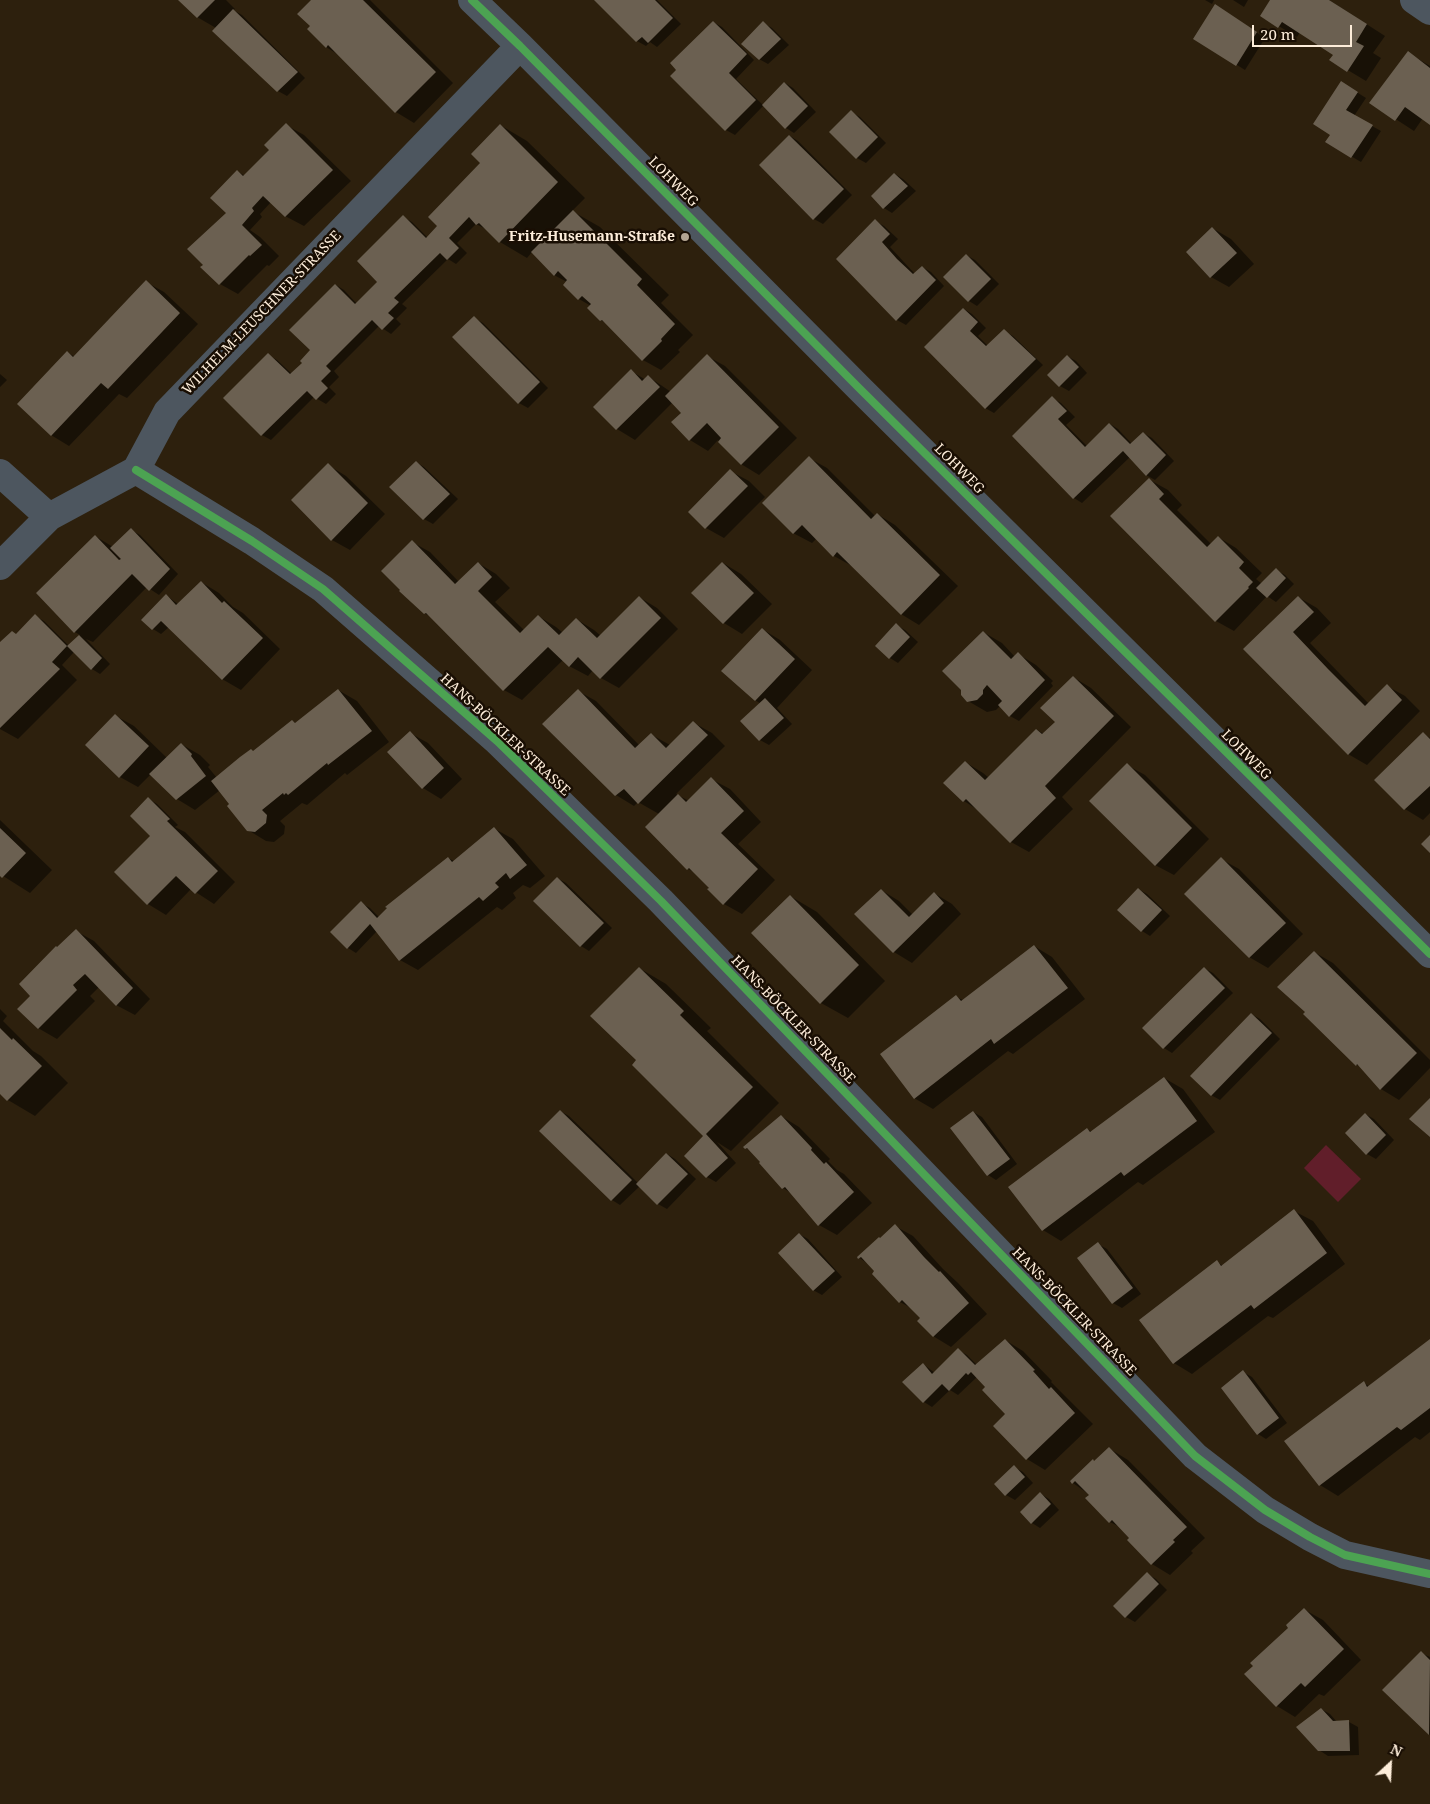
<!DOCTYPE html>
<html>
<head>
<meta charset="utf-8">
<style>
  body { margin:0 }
  #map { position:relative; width:1430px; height:1804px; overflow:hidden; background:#2d200d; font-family:"Noto Serif",serif }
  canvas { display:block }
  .north { position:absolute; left:1365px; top:1739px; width:50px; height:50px; -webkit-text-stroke:4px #190e03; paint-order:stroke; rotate:25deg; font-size:14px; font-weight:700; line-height:20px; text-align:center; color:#fdedda }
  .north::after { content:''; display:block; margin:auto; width:18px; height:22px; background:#fdedda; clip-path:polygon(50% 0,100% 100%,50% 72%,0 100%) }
  .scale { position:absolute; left:1252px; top:25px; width:100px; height:22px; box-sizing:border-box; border:2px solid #fdedda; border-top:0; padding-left:6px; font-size:15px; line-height:18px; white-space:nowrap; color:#fdedda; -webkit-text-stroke:4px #190e03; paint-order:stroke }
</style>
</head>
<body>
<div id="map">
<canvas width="1430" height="1804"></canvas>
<div class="north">N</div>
<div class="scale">20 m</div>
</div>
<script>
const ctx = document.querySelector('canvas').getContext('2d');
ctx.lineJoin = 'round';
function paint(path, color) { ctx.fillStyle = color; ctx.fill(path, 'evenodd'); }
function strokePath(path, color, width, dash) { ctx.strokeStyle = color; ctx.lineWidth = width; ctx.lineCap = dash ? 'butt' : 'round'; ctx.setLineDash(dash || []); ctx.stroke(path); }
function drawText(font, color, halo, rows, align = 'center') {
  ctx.font = font + ' "Noto Serif",serif'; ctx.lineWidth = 5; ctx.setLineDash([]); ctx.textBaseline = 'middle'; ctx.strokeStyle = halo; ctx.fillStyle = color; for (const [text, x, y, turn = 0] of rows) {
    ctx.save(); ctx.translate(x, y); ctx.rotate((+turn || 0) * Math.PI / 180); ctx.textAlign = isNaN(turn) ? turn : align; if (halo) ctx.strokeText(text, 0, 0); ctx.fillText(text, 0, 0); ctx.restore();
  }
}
const green = new Path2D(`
  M1326,1145L1361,1179L1338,1202L1304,1168Z`);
const shadow = new Path2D(`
  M180,0H226L235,9L233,10L242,15L305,78L287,96L278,91L216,28L197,17Z
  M312,0H370L453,83L414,123L396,112L339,55L326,47Z
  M596,0H657L681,24L657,47L650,42L646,46L637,41Z
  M1205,0H1214L1212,4Z
  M1233,0H1248L1244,7Z
  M1272,0H1329L1385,36L1373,53L1381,58L1366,81L1331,60L1335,54L1300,32L1297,37L1262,16Z
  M1224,11L1265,38L1245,70L1237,65Z
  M713,22L722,27L754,60L736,79L763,105L785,83L793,88L816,112L794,133L786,128L764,105L735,135L726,130L671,76L678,70Z
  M763,23L772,28L789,45L768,64L759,59Z
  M1408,53L1430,66V123L1423,118L1414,131L1371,103Z
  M1350,88L1366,98L1354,116L1381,131L1361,162L1327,142L1332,135Z
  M851,112L860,117L886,143L866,163L857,158Z
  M286,125L304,135L351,181L304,226L285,216L271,202L260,214L262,217L250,230L260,237L279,256L269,266L267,265L238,294L220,284L228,213L237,171L245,176L271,150Z
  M500,125L527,141L585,198L572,211L600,227L669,295L661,303L693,335L678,350L680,352L661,370L643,360L607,324L601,320L591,306L579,299L567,282L554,275L532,252L527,258L500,242L488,230L476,224L457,243L467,253L456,264L448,259L402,304L407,308L396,319L401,324L391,334L379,326L334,371L339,377L329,387L336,394L326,404L314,397L271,440L262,435L268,355L277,360L292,374L304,363L312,350L336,285L344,290L357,304L379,282L403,217L412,222L428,238L439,226L481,163Z
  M790,136L798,141L852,195L823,224L814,219Z
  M895,174L903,179L916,191L892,213L884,208Z
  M875,221L884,226L898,239L890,247L915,274L922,267L931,272L944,286L906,325L897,320Z
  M1212,228L1231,239L1254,264L1229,287L1211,277Z
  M966,255L975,260L999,284L977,306L969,301Z
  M146,282L164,292L198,324L127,398L119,394L69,446L51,435L67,352L75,357Z
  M964,309L972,314L986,328L978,336L988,346L1004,331L1013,336L1043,365L994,413L985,408Z
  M474,318L483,323L548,388L528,408L519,403Z
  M707,356L725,366L797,438L759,475L741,464L718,440L708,451L690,440L672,422L683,413L672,403L635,440L617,429L595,407L631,371L646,380L649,377L671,392Z
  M1067,356L1076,361L1087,373L1069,391L1060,386Z
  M0,374L7,380L0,387Z
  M1052,398L1061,403L1075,417L1066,425L1087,446L1110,424L1118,429L1132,444L1143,433L1152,438L1174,461L1155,480L1146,475L1130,457L1082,503L1074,498Z
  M809,458L827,468L875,516L877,514L895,525L958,586L919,625L901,614L852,566L834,556L817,538L812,543L793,533Z
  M416,462L424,467L458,499L433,524L424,519L391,487Z
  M328,465L346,476L385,514L350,550L332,540Z
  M730,471L749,481L765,497L724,538L706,528Z
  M1150,480L1168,490L1182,505L1177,510L1211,544L1218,537L1236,548L1262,573L1256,579L1262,584L1276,570L1285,575L1294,584L1276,602L1267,596L1234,631L1216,621Z
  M131,530L140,535L178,574L159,595L147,587L93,642L86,639L110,664L100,674L92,669L74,652L62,665L77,680L18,739L0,729V644L17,635L35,616L44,621L69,646L80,635L75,632L95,536L113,547Z
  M412,542L430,552L459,582L478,563L496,574L510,588L495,602L524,630L538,616L556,627L563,633L576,619L594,630L601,636L639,597L657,608L678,629L619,688L601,678L593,670L588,676L569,666L563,660L522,700L504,690L433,618L424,613Z
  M723,563L741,574L772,604L742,634L724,623L693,593Z
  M201,582L219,593L233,607L243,613L280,649L241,690L222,679L169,627L161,634L153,629L166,595L179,605Z
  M1298,597L1317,608L1331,623L1310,643L1369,704L1387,686L1405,696L1420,711L1367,765L1348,754L1245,649Z
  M896,625L905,630L918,642L898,663L890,658Z
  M762,629L780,640L812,670L777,708L792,724L769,745L760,740L742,721L761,704L755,700Z
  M983,632L1002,643L1015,657L1018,654L1036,665L1053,681L1051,683L1053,686L1019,721L1010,716L1000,706L996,710L987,712L968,701Z
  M1073,677L1091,688L1131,727L1062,797L1073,809L1029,852L1011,842L978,810L964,801L965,762L983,773L989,778L1037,730L1044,734L1056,722Z
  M338,690L357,701L389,742L347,775L345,773L307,805L302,803L280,821L285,826L284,834L274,842L266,841L248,830L220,790L195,810L177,799L151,774L138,787L120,777L116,716L134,726L167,758L181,744L200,755L210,765L208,767L217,778L254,752L292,721L297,724Z
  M578,691L596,701L640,746L652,735L670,745L694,723L712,733L725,746L676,794L689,801L711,779L730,789L761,822L738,844L775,880L742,914L724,904L696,873L688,869L659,814L638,802L634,806L616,795L544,724Z
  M410,733L428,743L462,779L441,799L423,788Z
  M1424,734L1430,738V813L1423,820L1405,809L1375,780Z
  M1127,765L1145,775L1209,839L1174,875L1155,865Z
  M149,799L157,804L178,825L175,827L185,832L235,882L214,904L191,889L166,915L148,904L116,872L152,836Z
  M0,820L52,870L30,893L0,874Z
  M495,829L513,839L545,876L530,888L523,885L513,893L516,898L502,910L497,907L418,970L400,960L377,931L356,953L348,948L361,903L370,908L379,917L448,858L454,861Z
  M1221,859L1239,869L1303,934L1268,968L1249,957Z
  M557,878L566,883L612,928L589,951L581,946L534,901Z
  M1138,889L1147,894L1170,916L1150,936L1142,931Z
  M881,890L899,901L913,915L934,893L952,904L961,914L912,963L894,952L856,914Z
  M790,896L817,912L885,981L848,1018L821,1003Z
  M76,931L94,941L150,999L135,1015L116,1005L99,987L90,996L95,1001L57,1039L38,1028L32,996L58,948Z
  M1034,946L1052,957L1085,999L1013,1054L1008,1051L933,1109L914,1098L956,997L963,1000Z
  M1314,952L1333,963L1430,1060V1068L1399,1100L1381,1089L1363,1068L1357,1065L1305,1014L1306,1012L1279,987Z
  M639,968L666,984L711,1028L707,1031L779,1103L731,1151L717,1142L736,1163L716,1182L707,1177L706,1136L637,1060Z
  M1204,968L1213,973L1233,993L1172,1053L1164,1048Z
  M0,1009L7,1016L3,1021L33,1051L41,1056L68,1083L35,1116L8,1100L0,1092Z
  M1251,1014L1260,1019L1280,1039L1220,1100L1211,1095Z
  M1164,1078L1183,1089L1215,1132L1143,1185L1138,1182L1061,1241L1043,1230L1087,1129L1092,1132Z
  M560,1111L569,1116L638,1183L667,1154L675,1159L696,1179L667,1209L658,1204L640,1186L620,1205L612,1200L540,1131Z
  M973,1112L982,1117L1017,1164L996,1180L988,1175Z
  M1365,1114L1374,1119L1394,1140L1376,1159L1367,1154L1347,1133Z
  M781,1116L799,1127L830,1159L828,1161L837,1170L844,1174L872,1203L837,1235L819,1225L791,1193L783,1188L760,1164L762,1162L751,1151L746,1148Z
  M1294,1211L1313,1221L1345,1264L1273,1318L1268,1316L1192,1374L1174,1363L1141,1321L1217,1262L1223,1266Z
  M895,1226L913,1236L943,1269L958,1283L987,1314L951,1347L933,1336L922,1318L913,1309L900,1302L870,1265L858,1257Z
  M799,1234L808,1239L842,1277L822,1295L813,1290Z
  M1098,1244L1107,1249L1141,1294L1122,1308L1113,1303L1079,1259Z
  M1005,1340L1023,1351L1052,1381L1051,1382L1093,1424L1045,1470L1027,1459L1007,1414L977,1377L958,1395L950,1390L932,1407L924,1402L923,1364L935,1373L958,1350L967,1355L977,1365Z
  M1430,1341V1432L1420,1440L1415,1437L1338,1496L1320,1485L1286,1442L1364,1383L1370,1387Z
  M1243,1372L1252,1377L1287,1423L1266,1439L1258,1434Z
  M1110,1449L1128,1460L1205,1538L1191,1551L1193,1553L1170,1575L1152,1564L1129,1540L1131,1538L1122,1528L1110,1522L1090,1495L1073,1483Z
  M1014,1467L1023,1472L1033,1483L1015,1500L1006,1495Z
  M1041,1494L1049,1499L1059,1510L1040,1528L1032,1523Z
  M1147,1574L1156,1579L1167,1590L1135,1622L1126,1617Z
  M1305,1610L1323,1620L1361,1660L1324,1696L1319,1694L1295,1717L1277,1706L1289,1628Z
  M1421,1653L1430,1657V1735L1384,1690Z
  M1321,1709L1330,1714L1337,1722H1349L1358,1727L1359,1755L1328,1756L1319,1750Z`);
const building = new Path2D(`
  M178,0H215L197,18Z
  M311,0H363L436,72L395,113L328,45L326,48L307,29L310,26L297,14Z
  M594,0H655L673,18L648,43L642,37L636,42Z
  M1270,0H1329L1367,24L1356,42L1364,46L1347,72L1329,60L1333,55L1282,22L1278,28L1260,16Z
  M1215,4L1257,32L1236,66L1193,39Z
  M233,9L298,72L277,92L212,31Z
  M713,21L747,54L729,73L756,100L725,131L670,76L676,70L670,63Z
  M763,21L781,39L759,60L741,44Z
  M1408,51L1430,68V125L1405,107L1395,121L1369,103Z
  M1341,81L1358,92L1346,110L1373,125L1351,158L1325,142L1330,135L1313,124Z
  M784,82L808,106L785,129L762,105Z
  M851,110L878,137L856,159L829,132Z
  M286,123L333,170L285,217L263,196L252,208L254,211L242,225L262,245L250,256L249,255L219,285L200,267L203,265L187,249L226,213L210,198L237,170L243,176L269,150L264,145Z
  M500,124L558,182L499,243L479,223L476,225L469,217L449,238L459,248L447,260L440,253L394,298L399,302L388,313L394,318L382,330L372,320L326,366L331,371L321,381L328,388L316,400L307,391L261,436L223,398L268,353L290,374L302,363L300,361L310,350L289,330L335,284L355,304L377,282L357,261L403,215L426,238L437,226L428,217L480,163L471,154Z
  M789,135L844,189L813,220L759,165Z
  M894,173L908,186L883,209L871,196Z
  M573,210L642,279L637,285L675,324L661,339L662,341L642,361L602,320L600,321L587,308L591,304L582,296L578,300L563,285L567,280L558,271L554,276L531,252Z
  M875,219L890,234L882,242L897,259L913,274L922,266L936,280L896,321L836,259Z
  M1212,227L1237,253L1210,278L1186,252Z
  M966,254L991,279L968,302L943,277Z
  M146,280L180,313L108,389L101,383L51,436L17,404L67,351L73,357Z
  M963,308L978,322L970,331L986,346L1004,329L1036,359L985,409L924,347Z
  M474,316L540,382L518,404L452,337Z
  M707,354L779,427L741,465L718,442L721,438L707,423L689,441L671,422L681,413L665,396Z
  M1067,355L1079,367L1059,387L1047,375Z
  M631,369L642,381L648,375L660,387L616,430L593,407Z
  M1052,396L1067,411L1058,419L1085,447L1109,423L1130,444L1143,432L1166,455L1146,476L1123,451L1073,499L1012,436Z
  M809,456L871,519L877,513L940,575L901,615L837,552L833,557L802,525L793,534L762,503Z
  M416,461L450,494L423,520L389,487Z
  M328,463L368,503L331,541L291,500Z
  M730,469L748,486L705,529L688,512Z
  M1149,478L1164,494L1159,499L1207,547L1218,536L1244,562L1239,568L1253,582L1248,587L1249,588L1215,622L1110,516Z
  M131,528L170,569L149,591L132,574L74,633L36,593L95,535L119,560L121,559L110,548Z
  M412,540L455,584L478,562L492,577L478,591L520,633L538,615L559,635L576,618L597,638L639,596L661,618L600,679L578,657L569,667L548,647L503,691L426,613L424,614L399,591L400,590L381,571Z
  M722,562L754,593L723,624L691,593Z
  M1276,568L1286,578L1267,598L1256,588Z
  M201,581L222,603L224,601L263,638L222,680L161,621L152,630L141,620L166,594L176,605Z
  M1298,596L1314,612L1293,632L1328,669L1365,706L1387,684L1402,700L1348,755L1243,649Z
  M35,614L67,646L52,662L60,669L0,728V642L12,631L16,634Z
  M896,623L910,637L889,659L875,646Z
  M762,628L795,659L755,701L721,671Z
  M983,631L1011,659L1018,652L1045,680L1009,717L998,705L1002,701L987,685L983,690V694L977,700L967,702L961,695V690L942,671Z
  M79,635L102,658L91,670L67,646Z
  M1073,676L1114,716L1045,786L1056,798L1010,843L966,799L963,802L943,783L965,761L985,780L1036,729L1042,734L1055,722L1040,708Z
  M338,689L372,731L328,765L327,763L288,795L286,793L284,795L283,793L262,810L267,815L266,823L255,832L247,831L227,806L229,804L211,781L240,757L251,749L253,751L292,720L295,723Z
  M578,689L635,748L651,733L666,748L693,721L708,735L638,804L624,789L615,796L542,724Z
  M765,698L784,718L759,741L740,721Z
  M115,714L149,746L119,778L85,745Z
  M410,731L444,768L422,789L387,752Z
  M1423,732L1430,739V786L1404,810L1374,780Z
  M181,743L192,754L191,756L206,776L176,800L149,774Z
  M1127,763L1192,828L1155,866L1089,801Z
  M711,777L744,811L721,833L758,869L723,905L707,889L709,888L689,868L687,870L685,868L645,827L678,794L686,802Z
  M148,797L170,819L167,821L218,871L195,894L176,876L147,905L114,872L150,836L130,816Z
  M494,827L527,865L510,879L506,873L495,883L499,887L483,901L479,897L399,961L370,924L347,949L330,932L361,901L377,918L387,908L385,907L448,857L452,862Z
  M0,828L26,853L2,878L0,876Z
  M1430,835V853L1421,844Z
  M1221,857L1286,923L1249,958L1184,894Z
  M557,877L604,923L580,947L533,901Z
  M1138,888L1162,910L1141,932L1117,910Z
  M881,889L909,917L934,892L944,903L893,953L854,914Z
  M790,895L859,965L820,1004L751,933Z
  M76,929L133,988L116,1006L85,974L73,985L77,990L38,1029L17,1009L30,996L19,984L56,946L57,947Z
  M1034,945L1068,988L994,1044L991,1039L914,1099L880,1054L956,995L961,1001Z
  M1314,951L1417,1053L1380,1090L1357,1064L1356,1066L1303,1014L1305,1012L1277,987Z
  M639,967L684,1011L680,1015L753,1087L706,1134L728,1158L706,1178L684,1156L703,1136L632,1065L636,1060L590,1016Z
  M1204,967L1225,988L1163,1049L1142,1028Z
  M1251,1013L1272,1033L1211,1096L1190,1076Z
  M0,1028L12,1040L13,1038L42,1066L7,1101L0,1094Z
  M1164,1077L1197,1121L1124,1176L1121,1172L1042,1231L1008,1187L1087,1128L1090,1132Z
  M1430,1098V1137L1409,1119Z
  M560,1110L632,1180L611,1201L539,1131Z
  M973,1111L1010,1159L987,1176L950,1128Z
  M1365,1113L1386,1135L1366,1155L1345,1133Z
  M781,1115L812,1148L811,1150L824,1164L826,1162L854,1192L818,1226L785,1187L782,1189L759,1163L760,1162L747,1148L745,1149L743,1147Z
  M666,1153L688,1174L657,1205L636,1184Z
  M1294,1209L1327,1253L1254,1309L1251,1305L1173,1364L1139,1320L1217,1260L1221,1266Z
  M895,1224L924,1257L939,1272L940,1271L969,1303L933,1337L917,1321L920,1318L902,1300L899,1303L872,1274L874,1271L861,1257L858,1259L857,1257L879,1237L880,1238Z
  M799,1233L835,1271L813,1291L778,1253Z
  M1098,1242L1133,1288L1112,1304L1077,1258Z
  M1005,1339L1035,1370L1033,1371L1049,1389L1051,1387L1075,1413L1026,1460L993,1426L1005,1414L982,1390L985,1387L971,1372L968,1375L966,1373L949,1391L942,1384L923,1403L902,1382L923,1363L932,1374L958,1348L975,1365Z
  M1430,1339V1408L1401,1430L1397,1427L1319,1486L1284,1441L1364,1381L1367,1387Z
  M1243,1370L1279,1418L1257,1435L1221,1388Z
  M1109,1447L1187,1527L1173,1540L1175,1542L1151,1565L1127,1540L1129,1538L1112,1520L1109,1523L1085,1498L1089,1495L1075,1481L1072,1484L1070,1481L1093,1459L1094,1461Z
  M1014,1465L1025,1477L1005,1496L994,1484Z
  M1040,1492L1051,1504L1031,1524L1020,1512Z
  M1147,1572L1159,1584L1125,1618L1113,1606Z
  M1304,1608L1344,1649L1305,1687L1301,1683L1276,1707L1244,1674L1253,1666L1250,1663L1288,1628L1286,1625Z
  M1421,1651L1430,1660L1429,1735L1382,1690Z
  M1321,1708L1333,1721L1349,1720L1350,1751H1318L1296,1727Z`);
const minor = new Path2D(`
  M472,0L520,46L859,388L1430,954
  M1414,0L1430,11
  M136,470L252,541L323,589L497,741L661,901L1195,1456L1265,1510L1310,1537L1345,1555L1430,1574
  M0,473L49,517
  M0,566L49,517L136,470L167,412L520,46`);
const cycleway = new Path2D(`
  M472,0L520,46L859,388L1430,954
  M136,470L252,541L323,589L497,741L661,901L1195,1456L1265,1510L1310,1537L1345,1555L1430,1574`);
const markers = [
  [685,237,5,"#b4a592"]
];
const streetNames = [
  ["LOHWEG",673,182,45],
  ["WILHELM-LEUSCHNER-STRASSE",262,313,-46],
  ["LOHWEG",959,469,45],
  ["HANS-BÖCKLER-STRASSE",505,735,43],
  ["LOHWEG",1246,755,45],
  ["HANS-BÖCKLER-STRASSE",793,1020,46],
  ["HANS-BÖCKLER-STRASSE",1074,1312,46]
];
const poiNames = [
  ["Fritz-Husemann-Straße",675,237]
];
paint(green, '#611e2a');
paint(shadow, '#0007');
paint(building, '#6b6051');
strokePath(minor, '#4d565f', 28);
strokePath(cycleway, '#4ca352', 8);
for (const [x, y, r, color] of markers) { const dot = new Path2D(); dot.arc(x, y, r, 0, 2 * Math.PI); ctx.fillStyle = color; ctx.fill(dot); strokePath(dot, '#190e03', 2); }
drawText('14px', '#fdedda', '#190e03', streetNames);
drawText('bold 14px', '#fdedda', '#190e03', poiNames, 'right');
</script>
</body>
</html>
